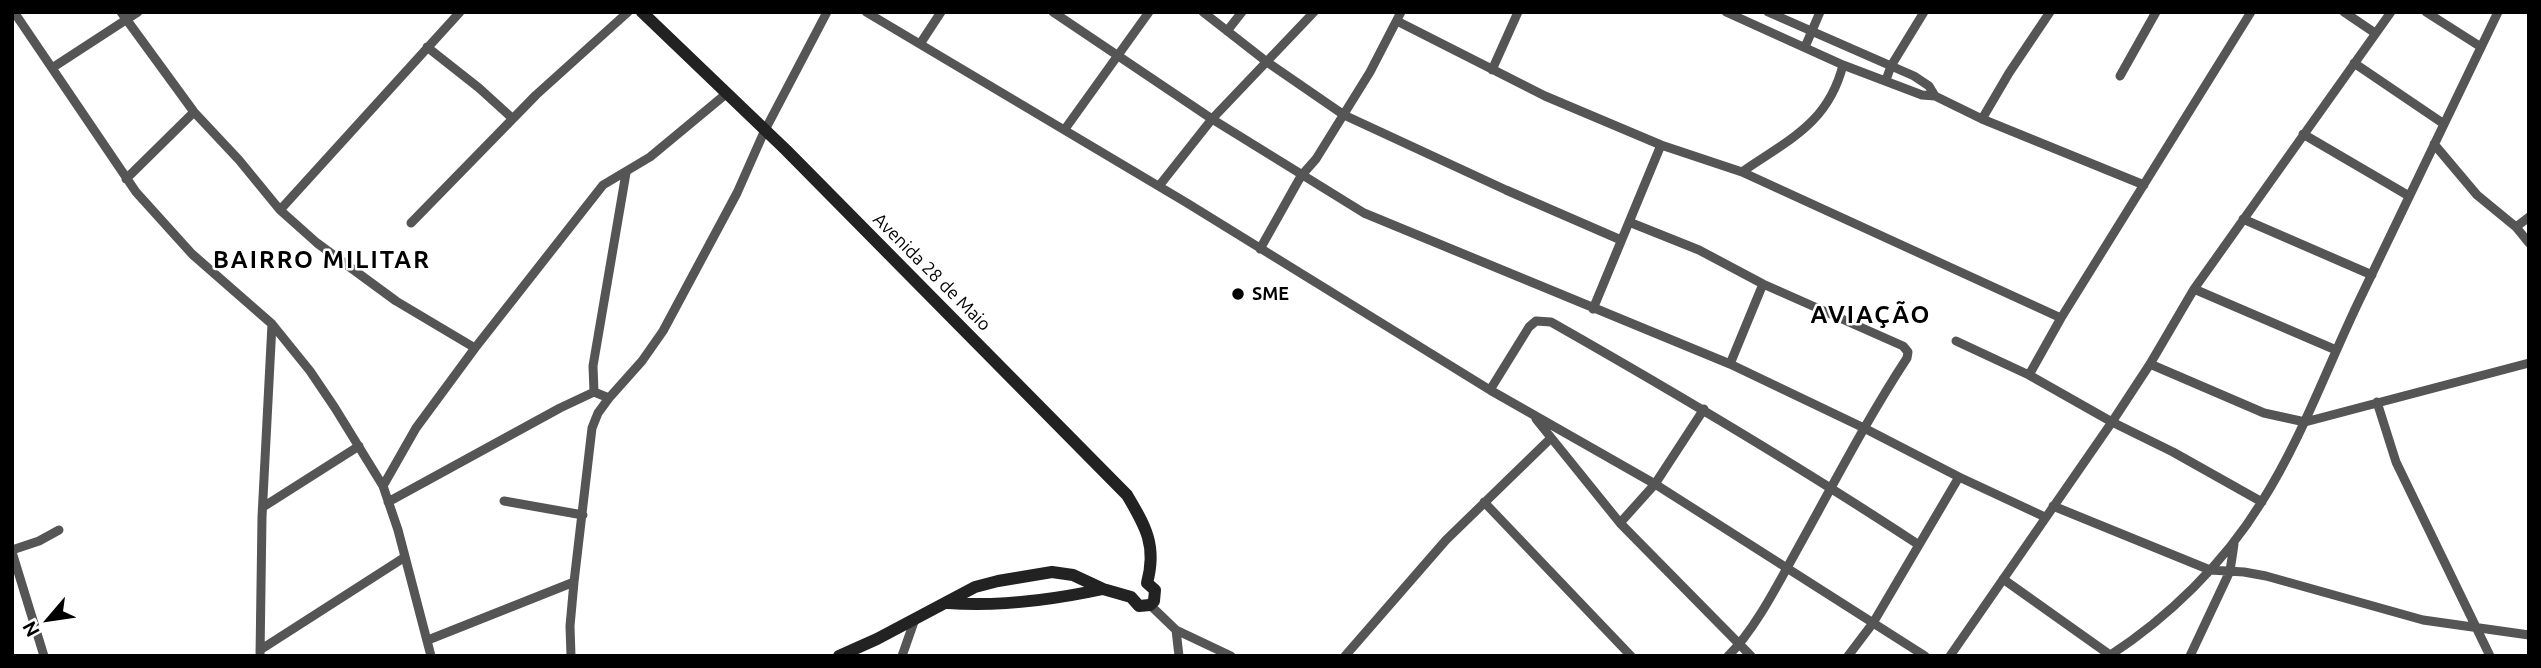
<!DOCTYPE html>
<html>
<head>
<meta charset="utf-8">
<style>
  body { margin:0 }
  #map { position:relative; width:2541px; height:668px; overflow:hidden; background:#fff; font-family:Ubuntu,sans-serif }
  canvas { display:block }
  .frame { position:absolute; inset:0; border:14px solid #000; pointer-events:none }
  .north { position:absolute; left:14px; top:584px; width:70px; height:70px; -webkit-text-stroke:5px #fff; paint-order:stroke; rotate:241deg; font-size:19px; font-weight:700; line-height:28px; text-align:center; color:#000 }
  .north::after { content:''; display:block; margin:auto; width:24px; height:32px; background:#000; clip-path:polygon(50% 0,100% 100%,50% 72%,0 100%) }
</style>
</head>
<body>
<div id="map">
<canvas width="2541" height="668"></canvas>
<div class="frame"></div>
<div class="north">N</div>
</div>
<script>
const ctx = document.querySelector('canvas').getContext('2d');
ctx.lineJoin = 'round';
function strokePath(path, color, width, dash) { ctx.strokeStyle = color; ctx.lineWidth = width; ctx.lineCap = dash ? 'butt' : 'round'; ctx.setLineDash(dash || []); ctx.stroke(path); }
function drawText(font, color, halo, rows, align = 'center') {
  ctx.font = font + ' Ubuntu,sans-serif'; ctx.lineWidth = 5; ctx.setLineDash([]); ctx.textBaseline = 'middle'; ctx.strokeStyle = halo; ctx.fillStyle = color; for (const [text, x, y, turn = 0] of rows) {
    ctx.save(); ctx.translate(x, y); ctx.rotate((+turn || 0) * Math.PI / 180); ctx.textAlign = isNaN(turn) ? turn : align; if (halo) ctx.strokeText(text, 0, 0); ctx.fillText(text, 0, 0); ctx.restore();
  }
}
const street = new Path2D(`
  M14,12L136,192L192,254L272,324L310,371L335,408L383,486L398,530L431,656
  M121,12L194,112L239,160L280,210L317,243L396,301L475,348
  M866,12L1187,203L1490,390L1655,484L1925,656
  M1053,12L1212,119L1364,213L1730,364L1864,428L1959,477L2045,517
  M1203,12L1267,62L1344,115L1506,190L1621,240
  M1726,12L1843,65L1922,95L1935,96L1982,119L2144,185
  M1768,12L1914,76L1929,86L1935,96
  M2344,12L2375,33
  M2426,12L2481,47
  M1397,21L1545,96L1661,145L1742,172L2061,318L2029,375L2112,422L2173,452L2262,502
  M1227,31L1242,12
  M920,44L941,12
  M427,47L479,88L512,118
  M1805,47L1820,12
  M2354,63L2444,124
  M52,68L138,12
  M1492,70L1518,12
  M2120,76L2156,12
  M1886,80L1891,66L1924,12
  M1982,119L2009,73L2050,12
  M1065,129L1149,12
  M2303,134L2409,196
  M2434,144L2477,195L2516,227L2529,243
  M1742,172C1788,140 1828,124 1843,65
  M126,179L194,112
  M1159,186L1212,119L1314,12
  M280,210L460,12
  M2243,219L2372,275
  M1629,222L1699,250L1763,284L1903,346L1908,352L1907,358C1867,419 1833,485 1798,548C1779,582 1755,630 1728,656
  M411,223L536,95L628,12
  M2516,227L2529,217
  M1260,249L1301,176L1316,159L1370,72L1401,12
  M2194,289L2336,350
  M1593,309L1661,145
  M2061,318L2251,12
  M1956,341L2029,375
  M1730,364L1763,284
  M2150,364L2264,413L2305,422L2529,363
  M1490,390L1529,327L1536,321L1551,322C1676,393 1799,466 1919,545
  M594,392L593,366L626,173
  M2377,402L2396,462L2490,656
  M1536,419L1620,523L1751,656
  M383,486L416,428L475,348L603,185L650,157L726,94
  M504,501L583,515
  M388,502L560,408L594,392L609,398
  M1484,502L1631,656
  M2053,506L2210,570L2244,572L2266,576L2423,620L2529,635
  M263,507L359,446
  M1620,523L1655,484L1704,409
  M12,550L39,541L59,530
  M12,552L44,656
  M2003,579L2110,655
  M1150,605L1176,630L1231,656
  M1176,630L1179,656
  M428,640L574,582
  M260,650L405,557
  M260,656L262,517L272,324
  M571,656L570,626L574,582L592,428L598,413L609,398L642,361L663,331L737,193L764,132L827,12
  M902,656L915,619
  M1345,656L1446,540L1551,438
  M1848,656L1873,623L1959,477
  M1950,656L2112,422L2150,364L2194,289L2391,12
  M2109,656C2169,617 2224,563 2261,503C2301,440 2326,370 2358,303C2405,206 2452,109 2498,12
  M2190,656L2230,571L2234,544`);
const secondary = new Path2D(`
  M642,12L786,150L1127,495C1146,527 1157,546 1147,583
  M1131,597L1139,606L1150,605L1154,601L1155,590L1147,583
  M948,603C1001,607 1052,600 1103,589
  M839,656L877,639L975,587L998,581L1052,572L1073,575L1103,589L1131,597`);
const markers = [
  [1238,294,7,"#000"]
];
const streetNames = [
  ["Avenida 28 de Maio",932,272,45]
];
const poiNames = [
  ["SME",1252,294]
];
const districtNames = [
  ["BAIRRO MILITAR",322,260],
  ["AVIAÇÃO",1871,315]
];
strokePath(street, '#555', 9);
strokePath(secondary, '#222', 12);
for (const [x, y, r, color] of markers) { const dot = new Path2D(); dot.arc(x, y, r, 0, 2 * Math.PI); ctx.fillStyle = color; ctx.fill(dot); strokePath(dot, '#fff', 2.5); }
drawText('18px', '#000', '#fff', streetNames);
drawText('bold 18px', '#000', '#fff', poiNames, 'left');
ctx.letterSpacing = '2px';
drawText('bold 24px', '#000', '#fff', districtNames);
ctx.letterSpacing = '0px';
</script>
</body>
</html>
